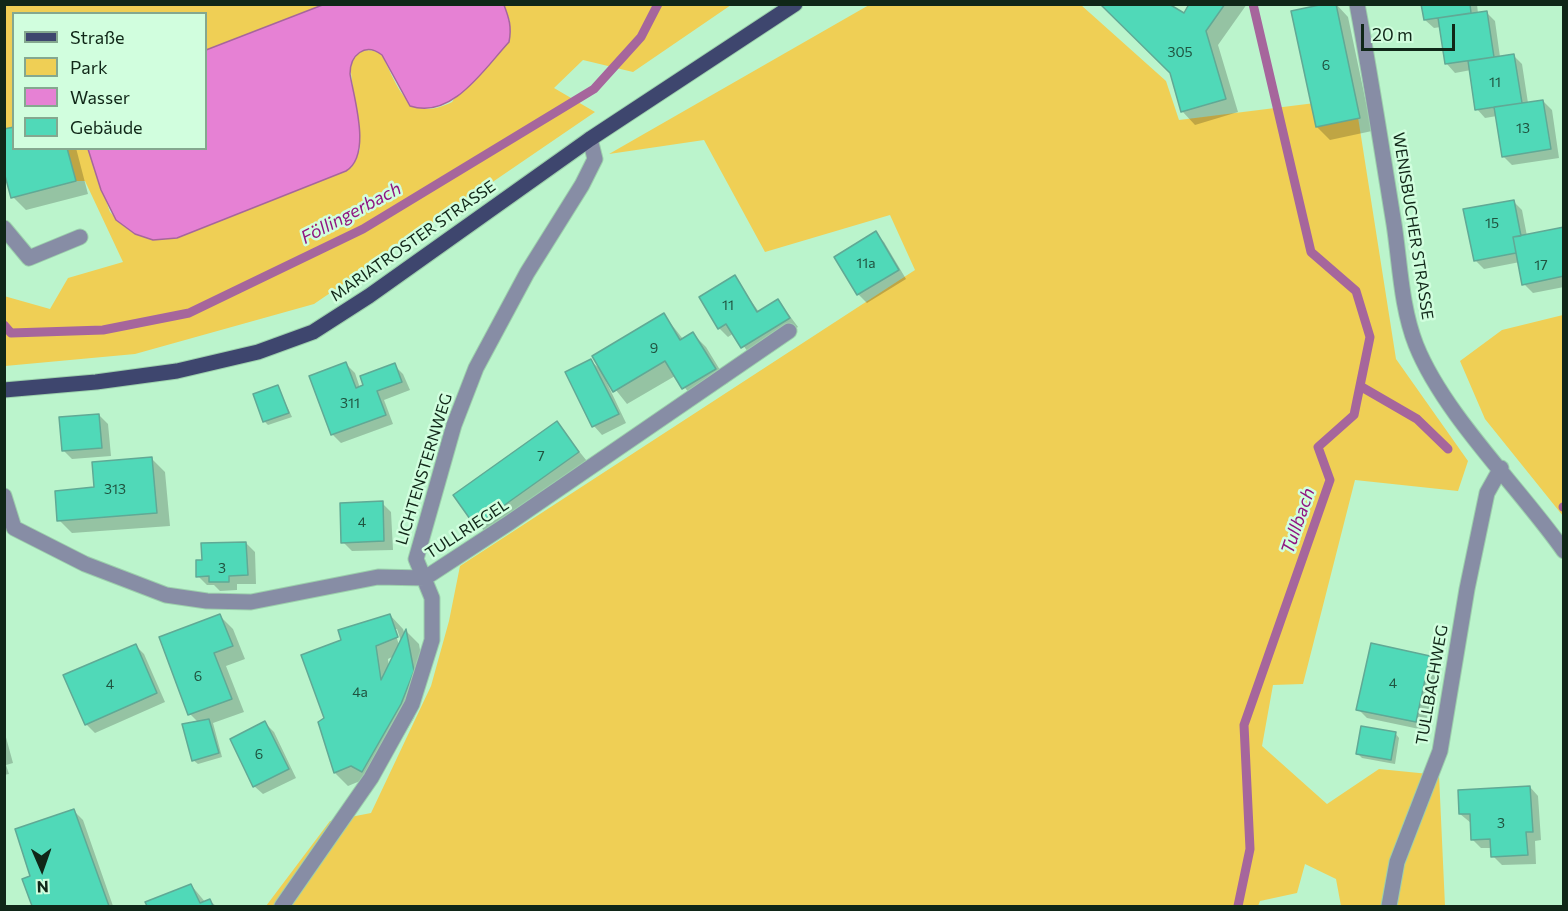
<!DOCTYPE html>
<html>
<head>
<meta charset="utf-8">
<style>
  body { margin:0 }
  #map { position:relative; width:1568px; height:911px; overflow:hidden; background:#bbf4cc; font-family:Commissioner,sans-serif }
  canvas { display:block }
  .frame { position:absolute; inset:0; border:6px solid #102718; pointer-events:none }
  .legend { position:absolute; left:12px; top:12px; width:195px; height:138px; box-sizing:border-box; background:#d1fede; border:2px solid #84a88f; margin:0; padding:8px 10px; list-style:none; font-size:18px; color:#102718 }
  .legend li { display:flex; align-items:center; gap:12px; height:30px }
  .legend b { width:30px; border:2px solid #84a88f }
  .north { position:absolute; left:12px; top:839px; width:60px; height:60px; -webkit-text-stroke:4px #d1fede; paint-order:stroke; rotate:178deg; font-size:16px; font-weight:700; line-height:24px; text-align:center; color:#102718 }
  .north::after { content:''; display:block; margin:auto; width:21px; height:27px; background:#102718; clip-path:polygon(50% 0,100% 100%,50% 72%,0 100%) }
  .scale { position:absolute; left:1361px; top:24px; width:94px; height:27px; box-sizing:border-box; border:3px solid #102718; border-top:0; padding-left:8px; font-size:18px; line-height:21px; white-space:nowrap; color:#102718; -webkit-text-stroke:4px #d1fede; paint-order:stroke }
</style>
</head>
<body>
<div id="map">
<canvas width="1568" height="911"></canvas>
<div class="frame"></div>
<ul class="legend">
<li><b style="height:8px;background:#3e466e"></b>Straße</li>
<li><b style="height:16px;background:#efcf55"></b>Park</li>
<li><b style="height:16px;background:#e681d4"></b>Wasser</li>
<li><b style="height:16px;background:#50d9b8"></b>Gebäude</li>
</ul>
<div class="north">N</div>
<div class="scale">20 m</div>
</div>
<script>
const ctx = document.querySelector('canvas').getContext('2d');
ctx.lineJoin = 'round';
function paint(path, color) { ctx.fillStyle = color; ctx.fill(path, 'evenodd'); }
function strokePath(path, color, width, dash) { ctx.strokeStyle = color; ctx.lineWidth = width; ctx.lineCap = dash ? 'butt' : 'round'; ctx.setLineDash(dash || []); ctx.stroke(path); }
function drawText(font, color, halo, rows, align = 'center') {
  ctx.font = font + ' Commissioner,sans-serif'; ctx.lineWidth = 5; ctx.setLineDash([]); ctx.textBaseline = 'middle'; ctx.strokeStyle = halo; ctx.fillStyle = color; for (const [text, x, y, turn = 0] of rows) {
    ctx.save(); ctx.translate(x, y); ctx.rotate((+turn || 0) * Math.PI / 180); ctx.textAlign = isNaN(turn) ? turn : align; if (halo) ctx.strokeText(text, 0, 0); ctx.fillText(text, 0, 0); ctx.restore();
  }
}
const green = new Path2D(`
  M5,5H325L206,50V14H14L13,127L5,129Z
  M504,5H731L633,72L583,60L554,88L595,112L314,304L135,354L5,366L4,296L50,309L68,278L123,262L85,181H76L67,149H88L110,212L125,227L143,237L177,238L352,167L360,149L350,64C355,50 370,46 382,55C399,89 408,124 452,102L510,21Z
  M869,5H1081L1166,81L1179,120L1355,98L1396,359L1468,461L1458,491L1355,480L1303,684L1273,685L1262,746L1327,804L1379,769L1439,775L1445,906H1341L1336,879L1305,864L1297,893L1260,901L1258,906H266L330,821L371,813L431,686L449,621L460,566L915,270L890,215L765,252L704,140L609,154Z
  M1563,315H1564L1563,516L1485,419L1460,361L1502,330Z`);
const water = new Path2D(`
  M325,4L504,5C509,18 512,27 509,42C484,69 452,120 410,106L382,55C365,42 350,55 350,74C354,99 372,155 346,171L177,238L153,240L135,234L116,220L101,190L88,149L206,148V50Z`);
const shadow = new Path2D(`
  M1191,4H1247L1218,45L1238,112L1195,125L1182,111Z
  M1336,4L1348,17L1372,131L1330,140L1317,127Z
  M1423,4H1477L1478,14L1486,12L1495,21L1500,57L1513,55L1522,64L1528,103L1543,101L1552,110L1559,158L1512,165L1503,156L1497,116L1485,118L1477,109L1471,70L1455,73L1447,64L1441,27L1434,28L1425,20Z
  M14,148H76L88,194L26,210L13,197Z
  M1513,201L1522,210L1527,236L1564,229V287L1533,293L1524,284L1520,262L1484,269L1475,260Z
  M875,233L884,242L906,279L867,303L858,294Z
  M734,277L759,312L778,300L798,327L751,356L734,333L728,337L719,328Z
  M664,315L683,339L693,334L706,347L728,383L696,401L675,376L627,404L608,380L606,381L626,423L602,435L594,426L591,361L601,370Z
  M346,364L355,373L360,388L394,365L403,374L410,390L384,400L393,424L341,443L332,434Z
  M278,387L292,417L268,425L264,421Z
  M99,415L108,424L111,456L72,459L63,450Z
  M556,423L591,466L490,538L455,496Z
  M152,459L165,472L170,526L72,533L59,520L96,489Z
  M382,503L391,512L393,550L352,551L343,542Z
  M246,543L255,552L256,584H237V590L220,591L214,585H207L198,576L204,561Z
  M390,615L403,629L405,635L406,631L419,644L426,685L414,718L375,784L365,779L348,786L335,773L326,719L343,641ZM394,629H397L402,644L399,645ZM394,656L389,667L388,659Z
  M220,616L233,629L245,659L226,666L244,712L213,723L222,757L198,764L193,760L198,722L190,714Z
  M135,645L144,654L165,702L95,733L86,724Z
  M1429,657L1438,666L1424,730L1367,718L1358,709Z
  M265,723L274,732L296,778L263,794L254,786Z
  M4,730L13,763L6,765L9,774L4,775Z
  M1395,733L1399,738L1395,764L1362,758L1358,754Z
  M1530,787L1538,796L1541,840L1535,841L1536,864L1502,865L1493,856L1492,848H1481L1472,839L1471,823L1460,814Z
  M74,811L83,820L113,906H34L24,880L32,877Z
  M191,885L206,903L210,901L216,906H149L147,902Z`);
const stream = new Path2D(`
  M4,325L11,333L103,330L189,313L363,229L594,89L641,37L658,4
  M1360,386L1417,419L1448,449
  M1563,507H1564
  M1238,906L1250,849L1244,725L1330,480L1318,447L1354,415L1370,337L1356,291L1311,252L1253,4`);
const building = new Path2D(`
  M1100,4H1169L1184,13L1189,4H1225L1206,31L1226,99L1181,112L1170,73Z
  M1324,4H1336L1360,118L1316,127L1291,11Z
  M1421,4H1470L1471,13L1424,20Z
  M1487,11L1494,57L1445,64L1438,18Z
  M1514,54L1522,103L1475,110L1468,61Z
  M1543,100L1551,149L1502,157L1494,107Z
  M14,127V148H67L76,181L11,198L4,172V129Z
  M1514,200L1521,236L1513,237L1516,253L1474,261L1463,209Z
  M1564,227V276L1522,285L1513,237Z
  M876,231L899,270L857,295L834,257Z
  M735,275L757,312L778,299L790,318L741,348L726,324L718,329L699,297Z
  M664,313L680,340L693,332L716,369L682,389L665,361L613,392L592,356Z
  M591,359L619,414L592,427L565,372Z
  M346,362L356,388L363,385L360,376L395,363L402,382L377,391L386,415L331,435L309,376Z
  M278,385L289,413L263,422L253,394Z
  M99,414L102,448L62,451L59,417Z
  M557,421L579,452L475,526L453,495Z
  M152,457L157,513L57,521L55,491L94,487L92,462Z
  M383,501L384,541L341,543L340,503Z
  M246,542L248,575L229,576V582H209V576L196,577V560H202L201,543Z
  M220,614L233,646L214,653L232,699L188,715L159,637Z
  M390,614L398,637L376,646L381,680L406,629L414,671L401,704L362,772L351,766L334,773L318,722L324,718L301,655L341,640L338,630Z
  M1371,643L1430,656L1416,722L1356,710Z
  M136,644L157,693L85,725L63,675Z
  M209,719L219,753L192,761L182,724Z
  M265,721L289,769L253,787L230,739Z
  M1361,726L1396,732L1391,760L1356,754Z
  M1530,786L1533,832H1526L1528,855L1491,857L1490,839L1471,840L1470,814H1459L1458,790Z
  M74,809L109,906H32L22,879L30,876L15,829Z
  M191,884L200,903L210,899L213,906H147L145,902Z`);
const minor = new Path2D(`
  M1357,4C1371,78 1382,151 1394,224C1400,263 1401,307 1416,345C1444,415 1519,487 1564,551
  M4,228L29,258L80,237
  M4,496L14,528L85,564L166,595L207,601L251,602L378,577L425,578L509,523L789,331
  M282,906L371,778L412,704L432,640V598L416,559L454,425L476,368L527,273L582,185L595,159L590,139
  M1389,906L1397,862L1440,751L1467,589L1487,493L1501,468`);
const major = new Path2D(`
  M4,390L96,382L177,371L258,352L313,332L369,296L590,139L795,4`);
const numberNames = [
  ["305",1180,52],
  ["6",1326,65],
  ["11",1495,82],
  ["13",1523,128],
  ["15",1492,223],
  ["11a",866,263],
  ["17",1541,265],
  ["11",728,305],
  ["9",654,348],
  ["311",350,403],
  ["7",541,456],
  ["313",115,489],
  ["4",362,522],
  ["3",222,568],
  ["6",198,676],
  ["4",1393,683],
  ["4",110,684],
  ["4a",360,692],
  ["6",259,754],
  ["3",1501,823]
];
const streetNames = [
  ["WENISBUCHER STRASSE",1413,226,81],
  ["MARIATROSTER STRASSE",413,241,-35],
  ["LICHTENSTERNWEG",424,469,-73],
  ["TULLRIEGEL",467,529,-33],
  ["TULLBACHWEG",1432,685,-80]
];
const waterNames = [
  ["Föllingerbach",351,213,-28],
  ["Tullbach",1298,521,-71]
];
paint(green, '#efcf55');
paint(water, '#e681d4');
strokePath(water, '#a6669c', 1.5);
paint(shadow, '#0003');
strokePath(stream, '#a6669c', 9);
paint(building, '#50d9b8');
strokePath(building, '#60a995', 1.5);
strokePath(minor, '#9ccfac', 17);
strokePath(major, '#9ccfac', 17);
strokePath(minor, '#878da5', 15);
strokePath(major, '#3e466e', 15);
drawText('14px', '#205440', null, numberNames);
drawText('16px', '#102718', '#d1fede', streetNames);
drawText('italic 18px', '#901481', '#d1fede', waterNames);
</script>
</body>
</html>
